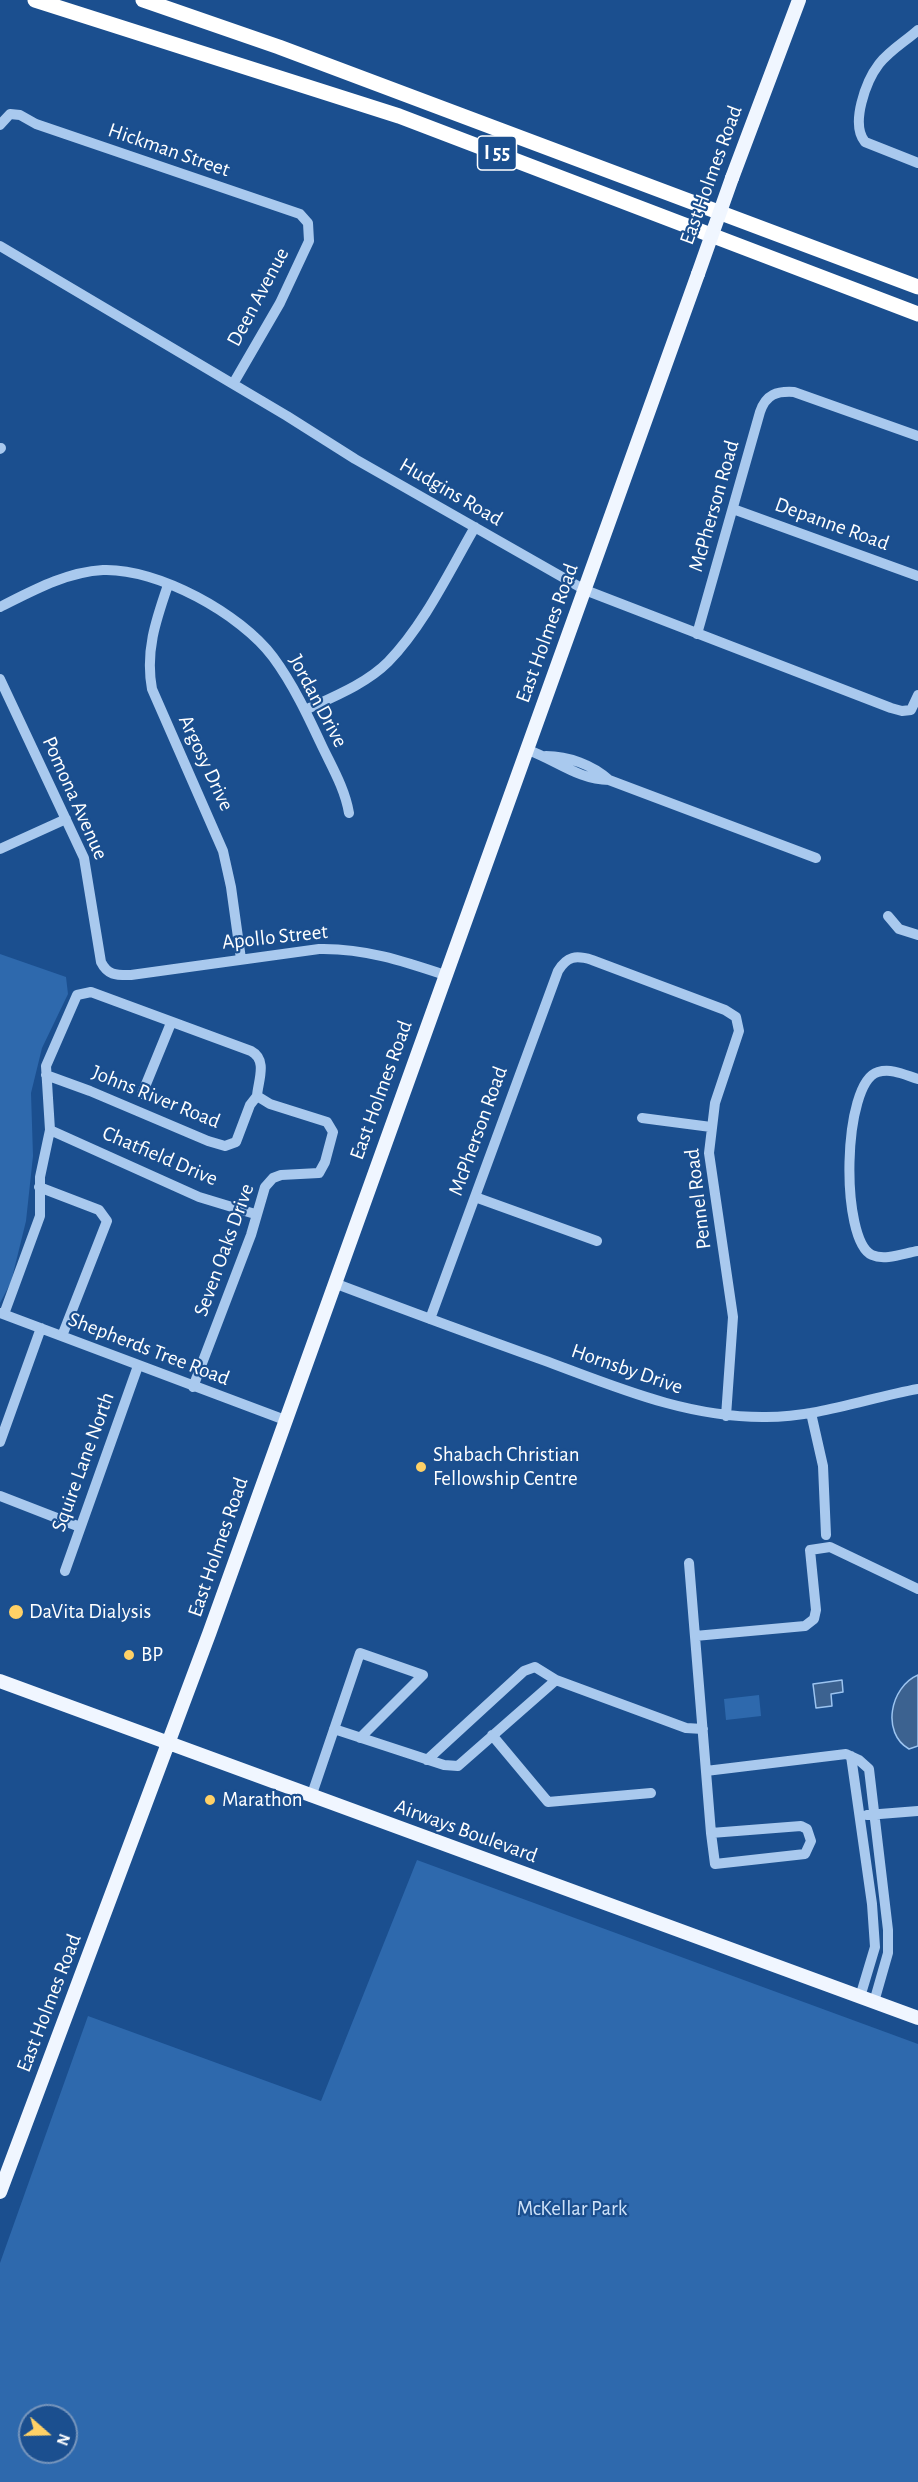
<!DOCTYPE html>
<html>
<head>
<meta charset="utf-8">
<style>
  body { margin:0 }
  #map { position:relative; width:918px; height:2482px; overflow:hidden; background:#1b4f8f; font-family:"Alegreya Sans",sans-serif }
  canvas { display:block }
  .north { position:absolute; left:18px; top:2404px; width:60px; height:60px; box-sizing:border-box; background:#1b4f8f; border:2px solid #7695bc; border-radius:50%; rotate:110deg; font-size:16px; font-weight:700; line-height:24px; text-align:center; color:#fff }
  .north::after { content:''; display:block; margin:auto; width:21px; height:27px; background:#ffd166; clip-path:polygon(50% 0,100% 100%,50% 72%,0 100%) }
</style>
</head>
<body>
<div id="map">
<canvas width="918" height="2482"></canvas>
<div class="north">N</div>
</div>
<script>
const ctx = document.querySelector('canvas').getContext('2d');
ctx.lineJoin = 'round';
function paint(path, color) { ctx.fillStyle = color; ctx.fill(path, 'evenodd'); }
function strokePath(path, color, width, dash) { ctx.strokeStyle = color; ctx.lineWidth = width; ctx.lineCap = dash ? 'butt' : 'round'; ctx.setLineDash(dash || []); ctx.stroke(path); }
function drawText(font, color, halo, rows, align = 'center') {
  ctx.font = font + ' "Alegreya Sans",sans-serif'; ctx.lineWidth = 4.5; ctx.setLineDash([]); ctx.textBaseline = 'middle'; ctx.strokeStyle = halo; ctx.fillStyle = color; for (const [text, x, y, turn = 0] of rows) {
    ctx.save(); ctx.translate(x, y); ctx.rotate((+turn || 0) * Math.PI / 180); ctx.textAlign = isNaN(turn) ? turn : align; if (halo) ctx.strokeText(text, 0, 0); ctx.fillText(text, 0, 0); ctx.restore();
  }
}
const green = new Path2D(`
  M0,954L66,977L68,994L42,1048L31,1093L33,1156L26,1221L11,1282L0,1303Z
  M759,1695L761,1716L726,1720L724,1699Z
  M417,1860L918,2044V2482H0V2263L88,2016L321,2101ZM30,2416H66V2452H30Z`);
const water = new Path2D(`
  M918,1675V1746L909,1749C881,1733 890,1687 918,1675Z
  M842,1680L843,1692L831,1694L832,1706L816,1708L813,1684Z`);
const minor = new Path2D(`
  M918,30C906,41 890,50 879,64C866,81 850,124 865,142L918,163
  M0,125L10,114L20,115L36,124L300,214L308,223L309,241L280,303L233,384
  M0,246L287,416L355,459L585,590L891,708L902,711L911,710L918,695
  M0,449L1,448
  M733,509L918,576
  M168,585C156,620 145,651 152,689L223,851L231,887L241,959
  M0,607C32,591 66,572 103,570C158,568 241,614 273,657C293,684 308,716 322,746C332,767 345,789 349,813
  M697,634L760,412C766,394 777,391 794,392L918,436
  M0,679L84,858L101,962C108,976 117,975 131,975L319,949C364,948 403,961 445,975
  M305,710C333,697 366,684 388,662C424,625 449,572 475,527
  M528,750C556,760 579,780 609,780L816,858
  M546,756C568,756 593,765 609,780
  M0,849L66,819
  M888,916L899,929L918,935
  M46,1075L90,1091L208,1141L225,1146L236,1142L250,1105L257,1096
  M918,1079C905,1075 892,1068 878,1072C842,1082 840,1241 872,1255C885,1261 905,1253 918,1251
  M142,1094L171,1023
  M642,1118L711,1127
  M50,1130L199,1197L255,1214
  M39,1187L99,1210L107,1221L62,1336
  M475,1197L597,1241
  M334,1283C403,1309 473,1335 543,1360C616,1387 687,1418 766,1417C818,1417 868,1398 918,1389
  M0,1313L285,1420
  M4,1314L40,1216V1177L50,1130L46,1066L77,995L91,992L251,1051C268,1060 258,1081 257,1096L270,1104L327,1122L333,1132L325,1162L319,1173L281,1175L273,1178L265,1187L251,1235L193,1387
  M430,1319L558,971C567,956 576,955 592,960L725,1010L736,1017L739,1031L715,1103L709,1153L733,1317L726,1416
  M811,1413L823,1466L826,1535
  M0,1442L41,1328
  M0,1496L80,1527
  M689,1563L711,1833L715,1864L805,1854L811,1841L807,1829L801,1826L711,1833
  M65,1571L138,1366
  M695,1636L805,1626L814,1619L816,1610L810,1550L830,1547L918,1589
  M334,1729L444,1765L458,1766L556,1680L686,1728L703,1729
  M492,1735L548,1802L651,1793
  M851,1756L872,1904L875,1947L860,1997
  M427,1760L524,1671L535,1667L556,1680
  M706,1771L846,1754L859,1760L869,1769L888,1930V1953L874,2002
  M311,1797L360,1653L423,1675L360,1738
  M867,1815L918,1811`);
const major = new Path2D(`
  M732,178L799,0
  M0,1681L918,2018
  M0,2192L209,1634L698,274`);
const highway = new Path2D(`
  M35,0L399,116L918,314
  M143,0L279,47L918,287`);
const majorBridge = new Path2D(`
  M698,274L732,178`);
const markers = [
  [421,1467,6,"#ffd166"],
  [16,1612,8,"#ffd166"],
  [129,1655,6,"#ffd166"],
  [210,1800,6,"#ffd166"]
];
const shields = [
  [497,153,39]
];
const shieldNames = [
  ["I 55",497,153]
];
const streetNames = [
  ["Hickman Street",169,150,19],
  ["East Holmes Road",711,175,-70],
  ["Deen Avenue",258,297,-62],
  ["Hudgins Road",451,492,30],
  ["McPherson Road",714,506,-74],
  ["Depanne Road",832,524,20],
  ["East Holmes Road",547,633,-70],
  ["Jordan Drive",318,701,62],
  ["Argosy Drive",206,763,65],
  ["Pomona Avenue",75,798,66],
  ["Apollo Street",275,937,-6],
  ["East Holmes Road",381,1090,-70],
  ["Johns River Road",156,1097,22],
  ["McPherson Road",478,1131,-70],
  ["Chatfield Drive",160,1156,23],
  ["Pennel Road",698,1199,-97],
  ["Seven Oaks Drive",224,1250,-70],
  ["Shepherds Tree Road",149,1349,21],
  ["Hornsby Drive",627,1369,19],
  ["Squire Lane North",83,1462,-70],
  ["East Holmes Road",218,1547,-71],
  ["Airways Boulevard",466,1831,20],
  ["East Holmes Road",49,2003,-69]
];
const poiNames = [
  ["Shabach Christian",433,1455],
  ["Fellowship Centre",433,1479],
  ["DaVita Dialysis",29,1612],
  ["BP",141,1655],
  ["Marathon",222,1800]
];
const parkNames = [
  ["McKellar Park",572,2209]
];
paint(green, '#2e69ad');
paint(water, '#3c6290');
strokePath(water, '#9cc4f0', 1.5);
strokePath(minor, '#a9c9ee', 10);
strokePath(major, '#f0f6ff', 14);
strokePath(highway, '#fff', 15);
strokePath(majorBridge, '#f0f6ff', 14);
for (const [x, y, r, color] of markers) { const dot = new Path2D(); dot.arc(x, y, r, 0, 2 * Math.PI); ctx.fillStyle = color; ctx.fill(dot); strokePath(dot, '#1b4f8f', 2); }
for (const [x, y, w] of shields) { const box = new Path2D(); box.roundRect(x - w / 2, y - 17, w, 34, 4.5); ctx.fillStyle = '#1b4f8f'; ctx.fill(box); strokePath(box, '#fff', 1.5); }
drawText('bold 20px', '#fff', null, shieldNames);
drawText('21px', '#fff', '#1b4f8f', streetNames);
drawText('21px', '#fff', '#1b4f8f', poiNames, 'left');
drawText('21px', '#cfe3fa', '#1b4f8f', parkNames);
</script>
</body>
</html>
